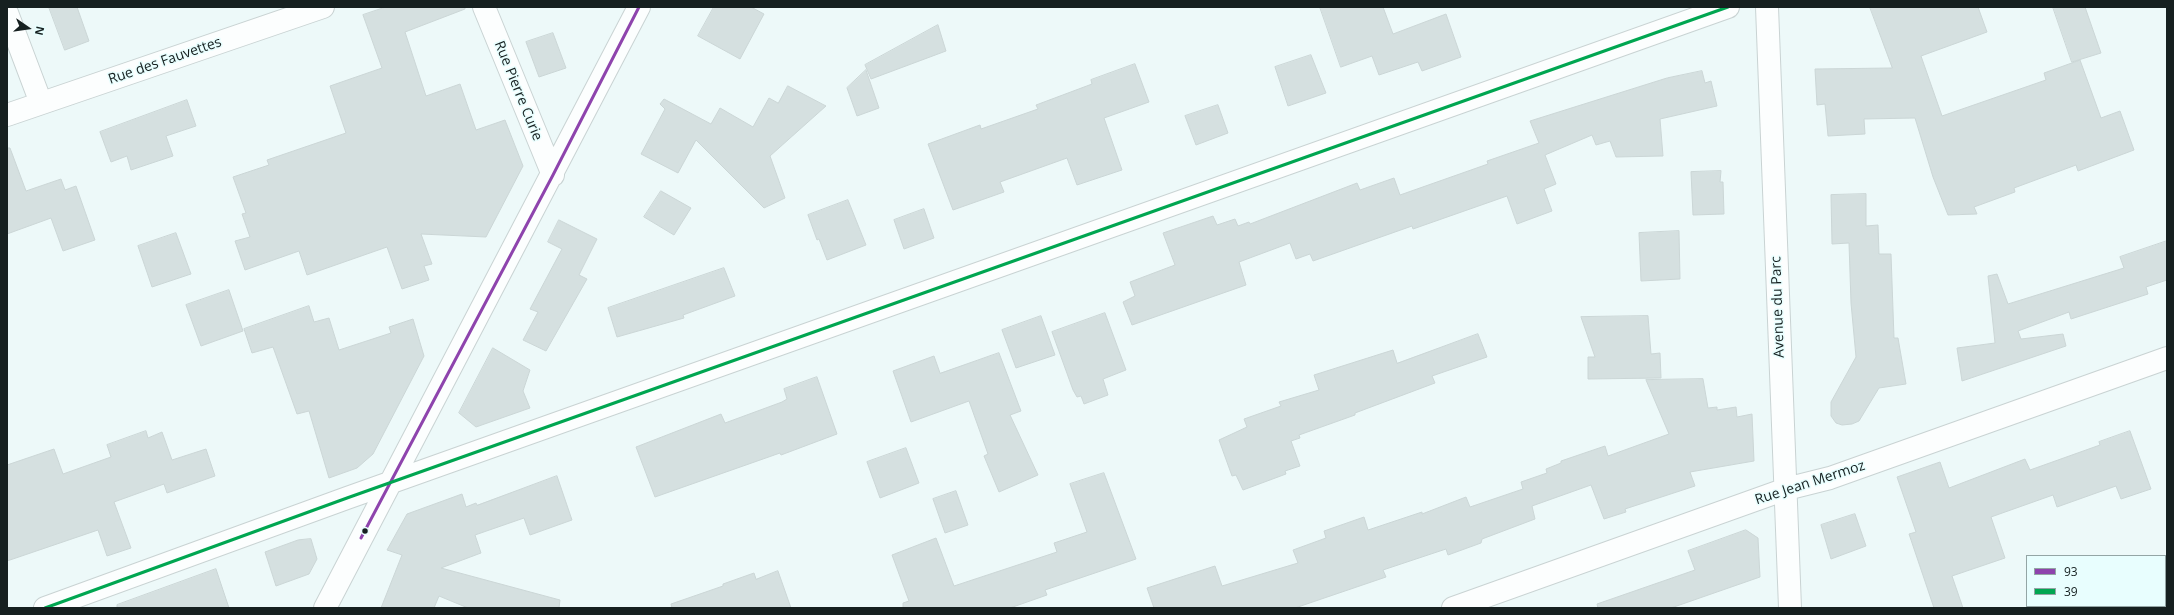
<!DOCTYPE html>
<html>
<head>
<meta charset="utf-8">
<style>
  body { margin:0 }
  #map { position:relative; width:2174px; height:615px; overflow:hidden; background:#edf9f9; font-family:"Open Sans",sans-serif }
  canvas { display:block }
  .frame { position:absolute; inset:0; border:8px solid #162020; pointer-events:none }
  .legend { position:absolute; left:2026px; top:555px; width:140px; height:52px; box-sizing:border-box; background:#e8fefe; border:1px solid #94a5a5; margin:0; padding:5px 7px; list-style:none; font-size:12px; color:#162020 }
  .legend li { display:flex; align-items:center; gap:8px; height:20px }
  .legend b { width:20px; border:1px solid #94a5a5 }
  .north { position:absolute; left:8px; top:8px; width:40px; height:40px; -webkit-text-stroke:3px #e8fefe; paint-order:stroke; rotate:103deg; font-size:11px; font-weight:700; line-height:16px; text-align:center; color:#162020 }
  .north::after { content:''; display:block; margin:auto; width:14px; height:18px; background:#162020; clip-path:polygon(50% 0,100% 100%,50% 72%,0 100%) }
</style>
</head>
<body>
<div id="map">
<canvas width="2174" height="615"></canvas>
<div class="frame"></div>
<ul class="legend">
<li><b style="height:5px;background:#8e44ad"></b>93</li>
<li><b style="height:5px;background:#00a651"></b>39</li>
</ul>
<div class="north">N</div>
</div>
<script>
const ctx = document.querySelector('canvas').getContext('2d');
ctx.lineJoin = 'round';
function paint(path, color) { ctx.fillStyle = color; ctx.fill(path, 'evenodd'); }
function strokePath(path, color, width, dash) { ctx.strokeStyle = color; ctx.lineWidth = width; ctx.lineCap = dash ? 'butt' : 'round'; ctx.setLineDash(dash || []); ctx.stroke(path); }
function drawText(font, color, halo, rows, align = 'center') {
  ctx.font = font + ' "Open Sans",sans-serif'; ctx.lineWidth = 3; ctx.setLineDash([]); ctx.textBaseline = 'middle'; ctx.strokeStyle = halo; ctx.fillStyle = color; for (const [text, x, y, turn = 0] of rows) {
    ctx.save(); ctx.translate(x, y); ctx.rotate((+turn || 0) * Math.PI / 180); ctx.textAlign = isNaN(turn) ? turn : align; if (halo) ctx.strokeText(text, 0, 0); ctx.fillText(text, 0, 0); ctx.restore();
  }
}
const building = new Path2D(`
  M49,7H77L89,41L65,50Z
  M386,7H465V9L405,32L426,96L460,84L476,130L505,120L523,166L486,237L421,234L432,264L424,266L429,280L402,289L387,247L307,275L299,251L245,270L235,241L250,237L242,214L246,213L233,177L269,165L267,160L346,133L330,86L382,68L363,15Z
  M714,7H751L764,14L740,59L698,36Z
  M1320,7H1383L1393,34L1446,14L1461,57L1422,71L1418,62L1379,75L1372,56L1341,67Z
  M1870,7H1978L1987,32L1921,56L1942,116L2046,80L2044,73L2080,60L2101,118L2120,111L2134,150L2078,171L2076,165L2014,188L2015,192L1974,207L1977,214L1948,215L1933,177L1915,118L1864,119L1865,134L1828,136L1825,104L1817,105L1815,69L1892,68Z
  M2053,7H2085L2101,53L2072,62Z
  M938,25L946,51L871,79L865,65Z
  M553,33L566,68L539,77L526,42Z
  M1311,55L1326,93L1288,106L1275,67Z
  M1135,64L1149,102L1104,118L1122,170L1077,185L1067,158L1000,182L1004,192L953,210L928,144L980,125L981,129L1038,109L1036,105L1092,84L1091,80Z
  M866,70L879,108L857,116L847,88Z
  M1702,71L1705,83L1711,81L1717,106L1660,119L1663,156L1616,157L1610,141L1596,145L1592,135L1545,155L1556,184L1544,189L1552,211L1517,224L1507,196L1413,229L1412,226L1313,261L1310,254L1296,259L1290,243L1239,262L1246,285L1132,325L1123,302L1135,296L1130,282L1175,265L1163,233L1213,216L1217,225L1235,219L1238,226L1249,222L1250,224L1357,183L1360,190L1394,178L1400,195L1488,164L1487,161L1539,143L1530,121L1667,78Z
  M788,86L826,106L770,156L785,198L764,208L696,140L678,173L641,154L665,109L660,104L664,99L711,124L720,108L753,127L769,98L778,103Z
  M187,100L196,126L166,136L173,156L131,170L127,156L111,162L100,132Z
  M1218,105L1228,133L1196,145L1185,116Z
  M7,148H10L26,191L61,179L65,190L76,186L95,240L63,251L51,218L7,234Z
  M1721,171L1720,182H1723L1724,214L1693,215L1691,172Z
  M661,191L691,208L674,235L644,217Z
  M1866,194V226L1878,225L1879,254H1891L1894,338H1898L1906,384L1879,388L1859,421L1852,424L1842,425L1836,423L1831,416V402L1856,357L1851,303L1849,243L1832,244L1831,195Z
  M848,200L866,245L827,260L819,239L817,240L808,215Z
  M924,209L934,238L904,249L894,220Z
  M559,220L597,239L579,275L587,279L546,351L523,340L538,312L530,309L562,249L548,242Z
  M1679,231L1680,279L1641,281L1639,233Z
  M176,233L191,274L152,287L138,246Z
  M2167,241V280L2146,287L2148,294L2071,319L2069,312L2018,331L2021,339L2063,334L2066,346L1962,381L1957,348L1995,343L1988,276L1997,274L2008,304L2124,268L2120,257Z
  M724,268L735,296L683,315L684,318L617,337L608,308Z
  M229,290L243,331L201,346L186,305Z
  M309,306L314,322L329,318L339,350L391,333L389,327L413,319L424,356L373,454L357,468L329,478L309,411L297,414L273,347L252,353L244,329Z
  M1105,313L1126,370L1103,379L1108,395L1084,404L1081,396L1077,397L1073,390L1052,332Z
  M1041,316L1055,355L1016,368L1002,330Z
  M1648,316L1651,354L1660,353L1661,378L1588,379V357H1595L1581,317Z
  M1478,334L1487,357L1432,376L1435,383L1355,413V415L1299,435L1300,438L1291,441L1300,466L1285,471L1286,474L1243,490L1236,475L1232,476L1219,440L1247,427L1244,419L1281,406L1279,402L1319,390L1314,375L1393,350L1397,363Z
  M493,348L530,370L523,391L530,408L476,427L459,413Z
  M999,353L1021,411L1010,415L1038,475L999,492L984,456L988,454L969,401L911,422L893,371L934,356L940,373Z
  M817,377L837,434L781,455L780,453L655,497L636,447L721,414L725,423L782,402L787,399L784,389Z
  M1703,379L1708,408L1717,407V410L1736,407L1737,417L1752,414L1754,461L1690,472L1695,486L1625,509L1626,512L1604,519L1591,485L1532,506L1535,519L1482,539L1481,543L1448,555L1446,549L1383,570L1386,577L1295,608H1154L1147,588L1215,566L1222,586L1298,563L1293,550L1326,538L1324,531L1364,517L1368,530L1422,512V514L1466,497L1470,507L1523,489L1521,482L1547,473L1546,469L1561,463V461L1605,446L1608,456L1669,434L1646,380Z
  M146,431L148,438L162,432L172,460L206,449L215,476L167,493L164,484L114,502L131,548L107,556L98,530L7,561V465L54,449L63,474L111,457L107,445Z
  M2130,431L2151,489L2121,499L2116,486L2057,507L2053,495L1991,517L2005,558L1952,576L1963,608H1934L1909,534L1916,532L1897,477L1940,462L1949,488L2025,459L2030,470L2100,445L2099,442Z
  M906,448L919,483L880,498L867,462Z
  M1104,473L1136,559L1045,590L1047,595L1010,608H903V603L909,601L892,555L936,538L954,586L1057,552L1054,543L1087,532L1070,484Z
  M557,476L572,520L530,535L524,518L475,535L481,553L441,568L560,600L559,608H468L439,596L434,608H381L402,555L387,550L407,514L462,494L466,507L476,503L477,505Z
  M956,491L968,525L945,533L933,499Z
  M1855,514L1866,546L1831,559L1821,525Z
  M1746,530L1758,538L1760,577L1671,608H1598L1597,604L1695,570L1688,551Z
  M311,539L317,559L309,574L276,586L265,552L298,540Z
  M216,569L229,608H117V605Z
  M778,571L791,608H672L671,604L723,586V584L754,573L756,579Z`);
const street = new Path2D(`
  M484,7L553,175
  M1767,7L1790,608
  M7,13L41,103
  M7,115L323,7
  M45,608L347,498L1728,7
  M325,608L639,7
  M1453,608L1786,489L1830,478L2167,358`);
const bus1 = new Path2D(`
  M361,538L553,175L639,7`);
const bus2 = new Path2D(`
  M45,608L347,498L1728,7`);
const markers = [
  [365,531,3.5,"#162020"]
];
const streetNames = [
  ["Rue des Fauvettes",165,61,-19],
  ["Rue Pierre Curie",518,91,68],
  ["Avenue du Parc",1778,307,-92],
  ["Rue Jean Mermoz",1810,483,-18]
];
paint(building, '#d5e0e0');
strokePath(building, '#cbd6d6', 1);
strokePath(street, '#c9d3d3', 24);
strokePath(street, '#fcfefe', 22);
strokePath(bus1, '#8e44ad', 3);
strokePath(bus2, '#00a651', 3);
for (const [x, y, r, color] of markers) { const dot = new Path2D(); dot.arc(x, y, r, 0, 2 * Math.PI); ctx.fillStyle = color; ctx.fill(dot); strokePath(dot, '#e8fefe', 1.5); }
drawText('14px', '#162020', '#e8fefe', streetNames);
</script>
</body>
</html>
